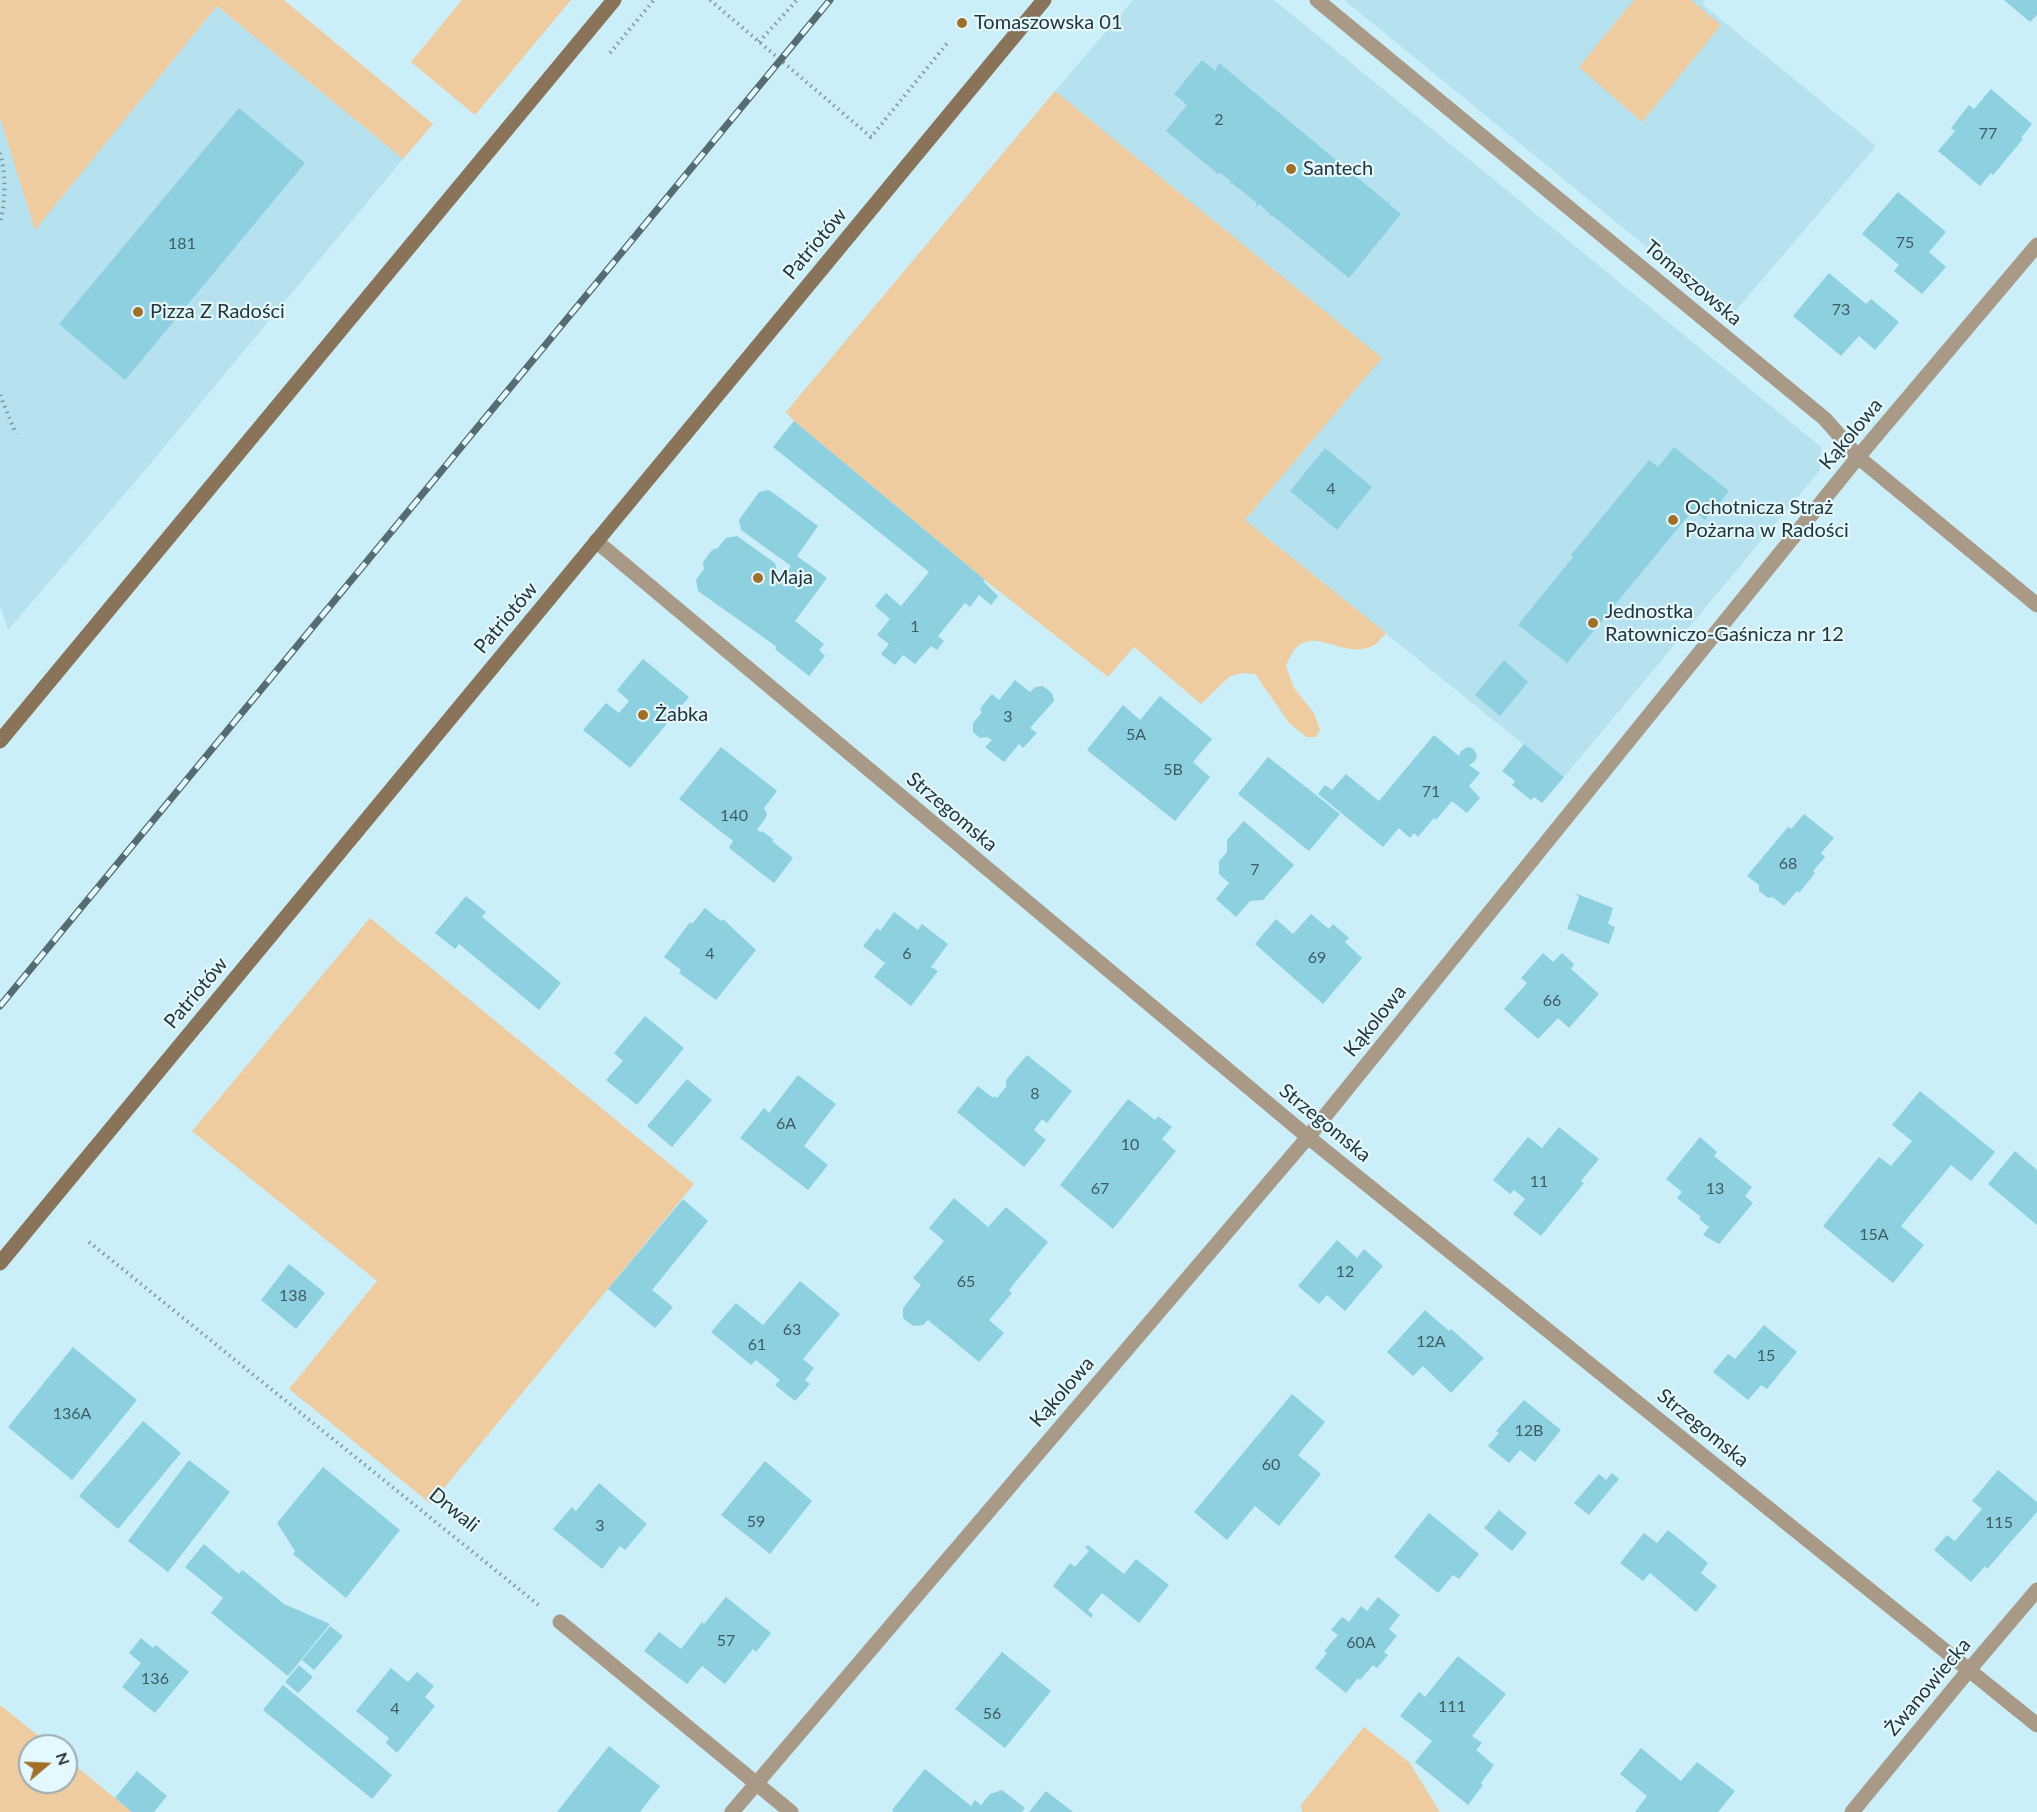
<!DOCTYPE html>
<html>
<head>
<meta charset="utf-8">
<style>
  body { margin:0 }
  #map { position:relative; width:2037px; height:1812px; overflow:hidden; background:#caeff8; font-family:Lato,sans-serif }
  canvas { display:block }
  .north { position:absolute; left:18px; top:1734px; width:60px; height:60px; box-sizing:border-box; background:#e3f9ff; border:2px solid #98abb0; border-radius:50%; rotate:71deg; font-size:16px; font-weight:700; line-height:24px; text-align:center; color:#273539 }
  .north::after { content:''; display:block; margin:auto; width:21px; height:27px; background:#a26f27; clip-path:polygon(50% 0,100% 100%,50% 72%,0 100%) }
</style>
</head>
<body>
<div id="map">
<canvas width="2037" height="1812"></canvas>
<div class="north">N</div>
</div>
<script>
const ctx = document.querySelector('canvas').getContext('2d');
ctx.lineJoin = 'round';
function paint(path, color) { ctx.fillStyle = color; ctx.fill(path, 'evenodd'); }
function strokePath(path, color, width, dash) { ctx.strokeStyle = color; ctx.lineWidth = width; ctx.lineCap = dash ? 'butt' : 'round'; ctx.setLineDash(dash || []); ctx.stroke(path); }
function drawText(font, color, halo, rows, align = 'center') {
  ctx.font = font + ' Lato,sans-serif'; ctx.lineWidth = 4.5; ctx.setLineDash([]); ctx.textBaseline = 'middle'; ctx.strokeStyle = halo; ctx.fillStyle = color; for (const [text, x, y, turn = 0] of rows) {
    ctx.save(); ctx.translate(x, y); ctx.rotate((+turn || 0) * Math.PI / 180); ctx.textAlign = isNaN(turn) ? turn : align; if (halo) ctx.strokeText(text, 0, 0); ctx.fillText(text, 0, 0); ctx.restore();
  }
}
const built = new Path2D(`
  M1133,0H1274L1821,447L1820,470L1564,777L1245,520L1381,358L1055,91Z
  M1344,0H1705L1702,4L1876,146L1731,316Z
  M217,6L403,159L146,469L8,630L0,605V118L35,229Z`);
const green = new Path2D(`
  M0,0H284L433,124L403,159L217,6L35,230L0,118Z
  M462,0H571L475,115L411,62Z
  M1634,0H1691L1721,25L1642,122L1579,67Z
  M1055,91L1382,358L1245,520L1386,633C1381,639 1375,646 1367,648C1335,657 1304,616 1286,666L1294,688L1314,713L1320,730L1316,737H1307L1290,724L1255,674L1243,673L1230,676L1201,704L1134,647L1108,677L985,580L794,421L786,412Z
  M370,918L694,1184L431,1504L289,1389L377,1281L192,1131Z
  M0,1705L51,1746H30V1782H66V1758L132,1812H0Z
  M1364,1727L1409,1762L1440,1812H1302L1301,1805Z`);
const building = new Path2D(`
  M2004,0H2037V15L2030,22Z
  M1202,60L1215,71L1219,63L1388,203L1391,200L1389,204L1401,214L1349,278L1272,215L1268,218L1270,214L1259,204L1255,208L1257,203L1232,183L1229,186L1231,181L1220,173L1218,174L1166,131L1187,105L1174,94Z
  M1991,89L2032,124L2021,138L2023,139L1993,175L1991,173L1980,186L1938,151L1955,131L1951,128L1969,105L1974,109Z
  M239,108L305,163L125,380L59,324Z
  M1898,192L1946,232L1929,252L1946,267L1922,294L1894,271L1899,265L1862,234Z
  M1829,273L1866,304L1871,299L1899,322L1875,350L1859,336L1841,356L1793,316Z
  M794,421L985,580L983,581L998,596L991,605L979,595L970,607L965,603L938,636L944,641L937,650L931,646L915,664L903,655L895,665L881,654L889,644L877,635L890,619L875,606L886,593L901,606L929,572L773,447Z
  M1674,447L1729,491L1705,520L1693,510L1567,663L1518,625L1573,557L1571,555L1649,460L1658,467Z
  M1325,448L1372,487L1337,530L1290,491Z
  M769,490L818,526L797,556L827,578L795,621L824,644L819,650L825,656L809,676L775,649L777,647L698,591L696,580L704,569L703,562L712,550L718,548L726,538L737,536L775,563L779,582L791,566L741,530L739,520L759,492Z
  M643,659L689,697L630,768L583,730L606,703L619,713L629,701L617,690Z
  M1504,660L1528,682L1500,716L1475,695Z
  M1015,680L1030,692L1035,687L1043,686L1052,693L1054,701L1030,728L1037,733L1023,748L1019,744L1004,762L985,747L992,740L987,737L980,738L973,732V723L982,712L980,710L982,706L992,694L999,700Z
  M1160,696L1212,739L1193,762L1210,777L1175,821L1087,750L1123,705L1140,720Z
  M1434,735L1459,756L1461,751L1468,747L1472,748L1475,751L1477,757L1474,762L1469,765L1480,773L1469,786L1480,798L1467,813L1452,801L1436,820L1434,818L1418,837L1414,833L1410,838L1399,828L1383,847L1318,794L1325,785L1332,790L1346,774L1379,801Z
  M1524,744L1564,777L1542,803L1534,797L1531,800L1512,785L1515,781L1502,771Z
  M721,747L777,791L764,808L767,814L765,819L757,830L761,832L762,831L774,840L772,841L793,858L774,883L729,848L733,841L679,799Z
  M1268,757L1340,814L1309,851L1238,794Z
  M1804,814L1834,838L1821,853L1825,857L1813,871L1815,873L1799,893L1797,891L1784,906L1773,897L1768,898L1759,891V885L1747,876L1788,827L1791,829Z
  M1244,821L1294,865L1263,900L1250,901L1236,917L1216,899L1229,883L1219,874V861L1227,852V840Z
  M1575,893L1613,908L1608,924L1615,927L1609,944L1567,929L1579,897Z
  M466,896L486,912L482,917L561,983L539,1010L459,944L455,949L435,933Z
  M705,908L721,921L723,919L756,950L716,1000L679,973L681,970L664,957L690,922L692,924Z
  M894,912L918,930L922,924L948,944L931,967L938,971L911,1006L874,977L885,963L863,946L877,928L880,931Z
  M1311,914L1329,929L1333,924L1349,938L1345,942L1362,958L1323,1004L1255,944L1276,919L1293,934Z
  M1543,953L1553,962L1562,953L1574,964L1571,969L1599,994L1569,1028L1558,1018L1538,1039L1504,1009L1527,983L1521,978Z
  M645,1016L684,1048L637,1105L606,1080L623,1061L614,1053Z
  M1027,1055L1072,1091L1047,1123L1042,1119L1034,1130L1046,1140L1024,1167L957,1112L978,1086L993,1098L994,1096L997,1098L1006,1087V1080Z
  M798,1075L836,1104L804,1146L828,1165L808,1190L740,1138L764,1108L769,1113Z
  M687,1079L712,1100L672,1147L647,1126Z
  M1920,1091L1995,1152L1971,1181L1951,1165L1901,1226L1924,1245L1893,1283L1823,1226L1879,1157L1891,1166L1912,1141L1892,1125Z
  M1128,1099L1155,1120L1158,1116L1172,1127L1162,1139L1176,1151L1113,1229L1060,1185Z
  M1559,1127L1599,1159L1581,1181L1584,1183L1541,1236L1513,1214L1525,1199L1514,1190L1510,1194L1493,1180L1528,1137L1542,1148Z
  M1700,1137L1717,1152L1714,1156L1752,1187L1745,1196L1753,1203L1719,1244L1703,1235L1709,1227L1699,1219L1701,1217L1677,1198L1682,1192L1666,1179Z
  M2015,1151L2037,1170V1225L1988,1184Z
  M954,1198L988,1227L1006,1207L1048,1242L1009,1290L1012,1293L989,1320L1004,1333L979,1362L928,1320L923,1325L913,1326L903,1318V1308L921,1285L913,1278L944,1241L929,1228Z
  M683,1199L708,1221L652,1290L673,1307L655,1328L608,1289Z
  M1337,1240L1357,1258L1364,1249L1383,1266L1345,1311L1327,1295L1319,1304L1298,1286Z
  M289,1264L325,1293L296,1329L261,1300Z
  M800,1281L840,1314L803,1359L814,1368L805,1380L810,1384L795,1401L775,1385L780,1380L756,1360L751,1365L711,1332L736,1303L763,1325Z
  M1425,1310L1449,1331L1451,1329L1484,1358L1451,1393L1423,1366L1413,1376L1387,1352Z
  M1764,1325L1797,1352L1767,1389L1761,1385L1748,1400L1713,1372L1728,1354L1735,1359Z
  M73,1347L137,1400L72,1480L8,1427Z
  M1292,1394L1325,1422L1298,1455L1321,1474L1279,1526L1255,1506L1227,1540L1194,1512Z
  M1524,1400L1561,1430L1535,1462L1520,1450L1509,1463L1488,1446L1499,1433L1496,1431Z
  M143,1421L181,1453L118,1529L79,1496Z
  M189,1460L230,1492L168,1572L128,1541Z
  M765,1461L812,1501L770,1554L721,1515Z
  M323,1467L400,1530L346,1598L293,1554L295,1551L277,1523Z
  M1998,1470L2037,1502V1512L1987,1569L1985,1566L1971,1582L1934,1550L1947,1535L1955,1541L1982,1509L1972,1501Z
  M1612,1473L1619,1479L1589,1515L1574,1503L1599,1474L1606,1480Z
  M599,1483L647,1524L625,1550L620,1546L602,1569L553,1529L572,1507L576,1511Z
  M1499,1510L1527,1533L1512,1551L1484,1528Z
  M1429,1513L1479,1554L1459,1579L1453,1575L1438,1593L1394,1557Z
  M1668,1530L1708,1563L1701,1573L1717,1586L1696,1612L1650,1573L1643,1581L1620,1563L1644,1533L1657,1543Z
  M204,1544L239,1574L242,1570L245,1572L284,1604L330,1624L288,1676L211,1613L223,1598L185,1567Z
  M1088,1545L1124,1574L1136,1559L1169,1585L1139,1623L1102,1593L1088,1610L1093,1615L1091,1618L1053,1586L1070,1563L1075,1567L1089,1551L1085,1547Z
  M726,1597L771,1633L756,1652L753,1649L725,1684L702,1666L687,1684L644,1651L659,1632L681,1649L702,1622L704,1624Z
  M1378,1597L1400,1615L1389,1629L1397,1636L1384,1652L1388,1655L1377,1668L1373,1665L1360,1680L1358,1678L1346,1693L1315,1668L1327,1653L1324,1651L1338,1635L1331,1630L1342,1617L1349,1622L1361,1606L1367,1611Z
  M330,1626L343,1636L314,1670L302,1660Z
  M141,1638L153,1648L156,1645L189,1672L155,1713L122,1687L141,1663L129,1653Z
  M1002,1652L1051,1691L1005,1748L955,1709Z
  M1458,1656L1506,1694L1472,1736L1482,1743L1476,1750L1494,1765L1481,1783L1483,1785L1468,1805L1415,1762L1432,1741L1400,1716L1419,1692L1425,1697Z
  M299,1665L313,1677L298,1693L285,1682Z
  M391,1668L408,1682L417,1672L434,1686L425,1697L435,1706L397,1753L386,1743L389,1738L356,1711Z
  M283,1685L392,1775L372,1799L263,1710Z
  M609,1746L660,1786L640,1812H557Z
  M1641,1748L1681,1781L1697,1762L1735,1791L1718,1812H1635L1647,1796L1620,1774Z
  M925,1769L971,1806L975,1800L981,1805L990,1794L1002,1790L1025,1808L1022,1812H894L892,1810Z
  M137,1771L167,1796L154,1812H132L115,1798Z
  M1046,1791L1073,1812H1029Z`);
const path = new Path2D(`
  M710,0L871,137L949,41
  M759,42L797,0
  M610,53L654,0
  M0,153C6,174 6,201 0,222
  M0,395L16,434
  M89,1242L541,1607`);
const street = new Path2D(`
  M1317,0L1825,419L1858,457L2037,605
  M596,541L1308,1137L2037,1725
  M560,1622L791,1812
  M732,1812L1308,1137L1858,457L2037,245
  M1852,1812L1969,1670L2037,1590`);
const secondary = new Path2D(`
  M0,741L614,0
  M0,1263L1044,0`);
const rail = new Path2D(`
  M0,1006L830,0`);
const markers = [
  [962,23,6,"#a26f27"],
  [1291,169,6,"#a26f27"],
  [138,312,6,"#a26f27"],
  [1673,520,6,"#a26f27"],
  [758,578,6,"#a26f27"],
  [1593,623,6,"#a26f27"],
  [643,715,6,"#a26f27"]
];
const numberNames = [
  ["2",1219,120],
  ["77",1988,134],
  ["75",1905,243],
  ["181",182,244],
  ["73",1841,310],
  ["4",1331,489],
  ["1",915,627],
  ["3",1008,717],
  ["5A",1136,735],
  ["5B",1173,770],
  ["71",1431,792],
  ["140",734,816],
  ["68",1788,864],
  ["7",1255,870],
  ["4",710,954],
  ["6",907,954],
  ["69",1317,958],
  ["66",1552,1001],
  ["8",1035,1094],
  ["6A",786,1124],
  ["10",1130,1145],
  ["11",1539,1182],
  ["67",1100,1189],
  ["13",1715,1189],
  ["15A",1874,1235],
  ["12",1345,1272],
  ["65",966,1282],
  ["138",293,1296],
  ["63",792,1330],
  ["12A",1431,1342],
  ["61",757,1345],
  ["15",1766,1356],
  ["136A",72,1414],
  ["12B",1529,1431],
  ["60",1271,1465],
  ["59",756,1522],
  ["115",1999,1523],
  ["3",600,1526],
  ["57",726,1641],
  ["60A",1361,1643],
  ["136",155,1679],
  ["111",1452,1707],
  ["4",395,1709],
  ["56",992,1714]
];
const poiNames = [
  ["Tomaszowska 01",974,23],
  ["Santech",1303,169],
  ["Pizza Z Radości",150,312],
  ["Ochotnicza Straż",1685,508],
  ["Pożarna w Radości",1685,531],
  ["Maja",770,578],
  ["Jednostka",1605,612],
  ["Ratowniczo-Gaśnicza nr 12",1605,635],
  ["Żabka",655,715]
];
const streetNames = [
  ["Patriotów",815,244,-50],
  ["Tomaszowska",1693,283,40],
  ["Kąkolowa",1851,434,-50],
  ["Patriotów",506,618,-50],
  ["Strzegomska",952,812,40],
  ["Patriotów",196,993,-50],
  ["Kąkolowa",1375,1021,-51],
  ["Strzegomska",1325,1123,39],
  ["Kąkolowa",1062,1392,-49],
  ["Strzegomska",1703,1428,39],
  ["Drwali",454,1510,39],
  ["Żwanowiecka",1928,1687,-50]
];
paint(built, '#b5e2ee');
paint(green, '#efcba0');
paint(building, '#8dd0e0');
strokePath(path, '#7d989e', 4, [1.5, 4.5]);
strokePath(street, '#a99987', 15);
strokePath(secondary, '#8a7459', 15);
strokePath(rail, '#576c72', 7);
strokePath(rail, '#e3f9ff', 4.5, [14]);
for (const [x, y, r, color] of markers) { const dot = new Path2D(); dot.arc(x, y, r, 0, 2 * Math.PI); ctx.fillStyle = color; ctx.fill(dot); strokePath(dot, '#e3f9ff', 2); }
drawText('16px', '#405c63', null, numberNames);
drawText('20px', '#273539', '#e3f9ff', poiNames, 'left');
drawText('20px', '#273539', '#e3f9ff', streetNames);
</script>
</body>
</html>
